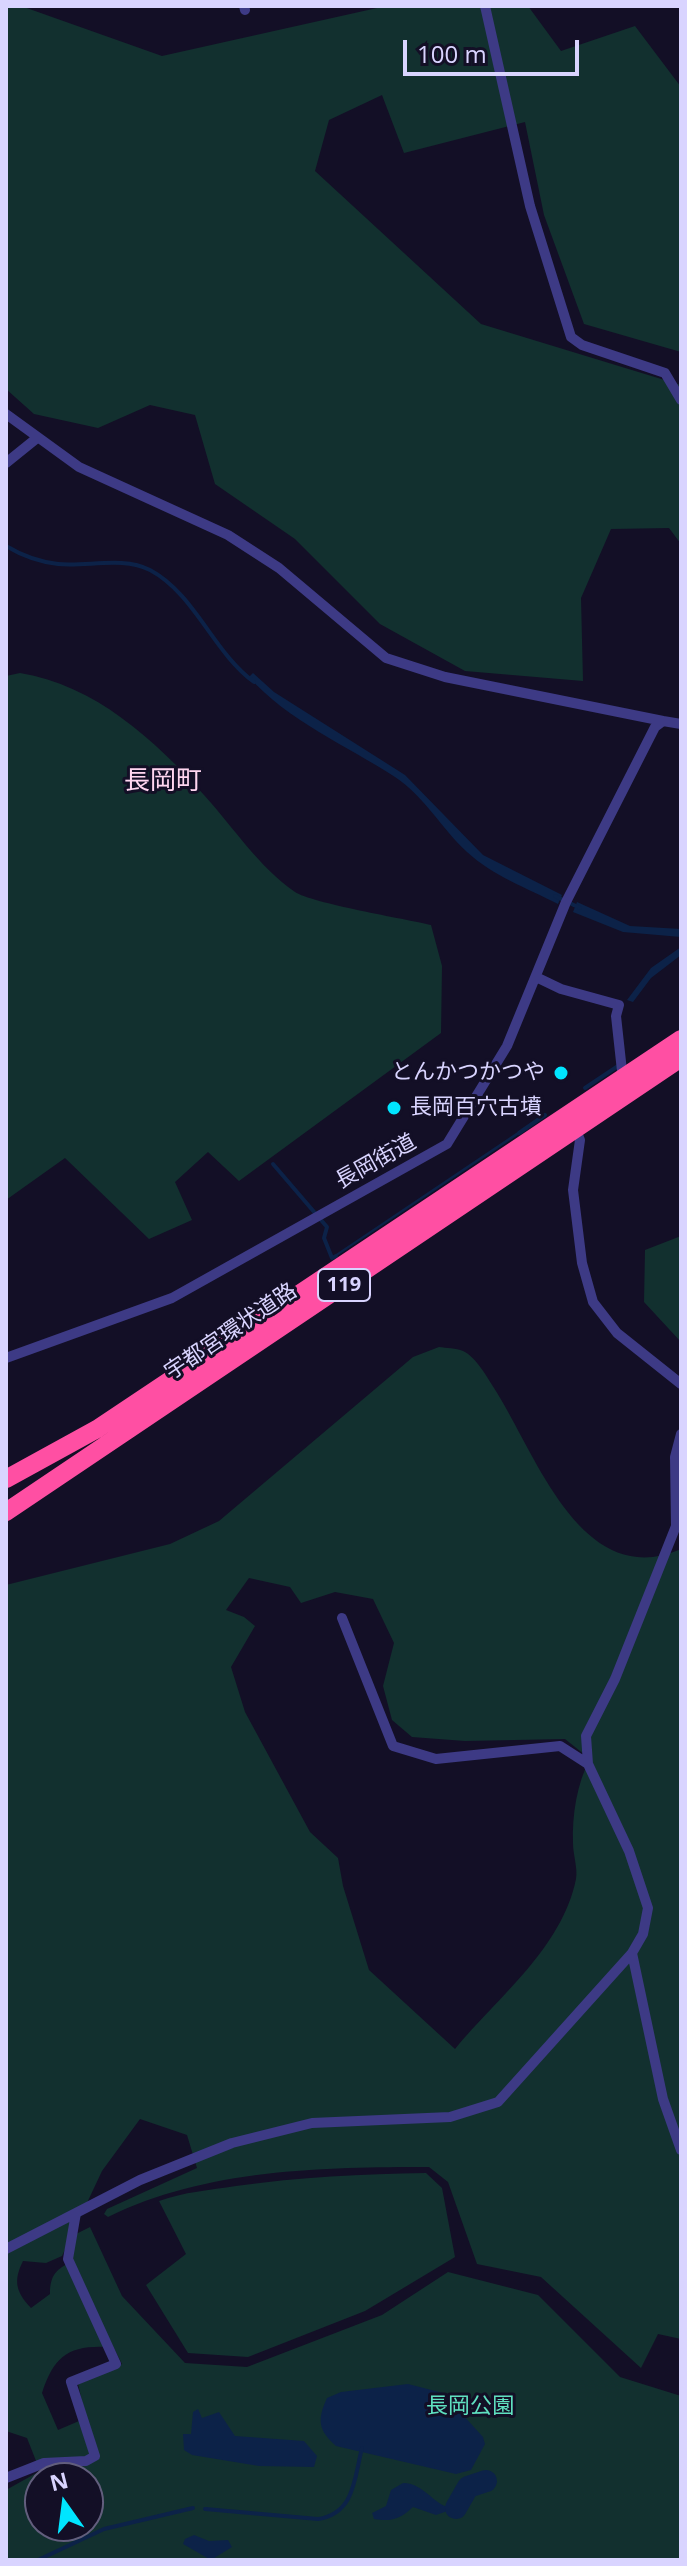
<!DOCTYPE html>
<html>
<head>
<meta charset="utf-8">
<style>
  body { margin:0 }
  #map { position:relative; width:687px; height:2566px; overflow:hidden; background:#130f26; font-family:"Open Sans",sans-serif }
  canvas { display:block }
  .frame { position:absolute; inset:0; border:8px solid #d9d4ff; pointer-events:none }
  .north { position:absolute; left:24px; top:2462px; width:80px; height:80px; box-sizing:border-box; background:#130f26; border:2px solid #625e7d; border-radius:50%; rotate:346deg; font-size:22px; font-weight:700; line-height:32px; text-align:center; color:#d9d4ff }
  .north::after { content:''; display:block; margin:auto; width:28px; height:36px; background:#00e5ff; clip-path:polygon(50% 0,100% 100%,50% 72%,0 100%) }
  .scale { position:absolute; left:403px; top:40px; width:176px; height:36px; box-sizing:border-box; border:4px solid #d9d4ff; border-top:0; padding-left:10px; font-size:24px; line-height:28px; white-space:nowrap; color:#d9d4ff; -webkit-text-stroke:6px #130f26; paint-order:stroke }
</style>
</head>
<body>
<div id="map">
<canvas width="687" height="2566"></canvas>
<div class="frame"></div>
<div class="north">N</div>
<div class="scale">100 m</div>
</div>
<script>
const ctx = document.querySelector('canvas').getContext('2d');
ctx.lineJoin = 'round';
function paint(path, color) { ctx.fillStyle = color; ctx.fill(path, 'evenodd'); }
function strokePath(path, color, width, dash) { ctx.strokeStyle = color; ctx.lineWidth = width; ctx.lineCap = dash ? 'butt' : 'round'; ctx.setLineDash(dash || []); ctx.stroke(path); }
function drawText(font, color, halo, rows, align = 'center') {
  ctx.font = font + ' "Open Sans","Noto Sans JP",sans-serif'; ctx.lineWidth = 6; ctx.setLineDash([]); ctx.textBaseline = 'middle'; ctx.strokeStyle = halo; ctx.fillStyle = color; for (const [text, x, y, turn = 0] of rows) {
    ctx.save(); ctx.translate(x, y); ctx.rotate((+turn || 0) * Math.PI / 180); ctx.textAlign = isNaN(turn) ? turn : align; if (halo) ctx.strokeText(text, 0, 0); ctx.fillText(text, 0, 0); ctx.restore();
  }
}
const green = new Path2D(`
  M6,6H21L162,56L386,6H528L561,51L635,26L681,87V352L584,324L544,215L525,122L404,153L382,95L329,120L315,171L481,324L681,385V544L669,528L611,529L581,598L583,681L465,671L380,624L295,539L215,484L195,415L150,405L98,428L34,414L6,389Z
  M20,673C95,685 155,740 204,795C234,828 258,866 295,892C311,903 406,919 431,925L442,966L441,1033L239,1181L208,1152L175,1182L192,1220L149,1239L65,1158L6,1200V676Z
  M681,1236V1342L644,1302L645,1250Z
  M439,1347C446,1348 456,1348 463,1351C476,1357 487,1377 494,1388C536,1453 581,1593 681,1549V2339L658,2334L641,2368L541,2277L477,2264L448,2182L429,2167C323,2167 205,2169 108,2217L104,2214L107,2209L197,2168L187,2135L140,2119L102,2171L62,2256L46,2263L23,2261C13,2281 16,2292 31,2308L50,2294C50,2277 55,2270 69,2263L108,2347C69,2345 54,2356 42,2393L58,2430L86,2418L78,2384L122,2364L71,2263L76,2234L90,2227L122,2296L185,2363L247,2367L382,2315L448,2272L538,2295L620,2377L681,2396V2560H6V2490L40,2471L27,2438L6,2431V1585L170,1544L219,1521L413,1357ZM249,1578L290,1587L301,1603L335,1592L373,1599L394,1643L383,1686L392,1720L412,1737L465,1741L565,1739L590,1759C577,1783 572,1815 573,1843C573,1855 578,1868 576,1879C562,1948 498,1997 455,2049L369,1970L343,1886L338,1858L310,1832L245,1712L231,1667L255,1626L244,1617L226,1610ZM40,2478H88V2526H40Z
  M426,2173L442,2188L455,2257L365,2311L248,2357L188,2353L146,2285L186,2254L159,2201C184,2192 210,2190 236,2186C300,2177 362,2174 426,2173Z`);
const water = new Path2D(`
  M253,673L274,692L405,775L483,855L562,895L558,904C527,888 493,876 467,852C442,829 424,796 395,777C346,745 288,721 249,677Z
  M577,902L630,926L681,929V937L623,932L573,912Z
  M681,947V955L651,978L633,1002L627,1000L651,968Z
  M522,1129L524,1131L334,1258L333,1256Z
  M408,2384L443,2393L483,2437L485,2444L471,2470L456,2474L336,2446C318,2430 317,2420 327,2398L341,2392Z
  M198,2409L202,2418L219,2412L235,2436L304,2441L317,2456L314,2467L259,2466L192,2455L184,2450L183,2434H191L193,2412Z
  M403,2483C426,2483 436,2510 456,2508L436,2515L413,2507C400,2519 392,2522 374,2519L372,2513L386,2506L391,2490Z
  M194,2535L209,2541L228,2540L232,2547L211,2560L183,2544L185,2539Z`);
const stream = new Path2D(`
  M6,546C21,555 41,562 58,564C87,567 123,556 150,570C195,594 213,652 254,682
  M555,896L580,908
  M585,1088L621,1064
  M519,1133L545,1115
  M273,1164L327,1227L324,1238L332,1258L336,1256
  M205,2509L318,2519C355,2513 354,2479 362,2448
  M38,2560L104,2529L193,2508`);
const river = new Path2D(`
  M456,2508L468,2487L486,2481`);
const street = new Path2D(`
  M244,6L245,10
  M485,6L530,206L571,337L582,345L665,373L681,400
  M6,414L79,467L228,535L279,568L386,658L445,677L663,721
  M6,463L37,438
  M536,977L561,989L619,1005L616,1016L623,1080
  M574,1125L580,1140L573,1190L582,1263L593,1302L617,1333L681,1384
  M6,1358L172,1298L447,1144L507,1046L566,902L655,727L663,721L681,724
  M342,1618L393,1746L436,1759L560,1746L588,1764
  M632,1953L663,2099L681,2150
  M6,2249L140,2180L232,2143L312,2123L450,2117L498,2102L632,1953L643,1934L648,1908L629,1851L588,1764L586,1736L615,1679L676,1526L675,1457L681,1434
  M6,2478L44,2463L86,2461L95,2456L71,2382L116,2364L68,2259L76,2213`);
const highway = new Path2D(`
  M6,1479L97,1429L681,1039
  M6,1512L681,1058`);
const markers = [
  [561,1073,8,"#00e5ff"],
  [394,1108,8,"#00e5ff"]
];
const shields = [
  [344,1285,52]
];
const shieldNames = [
  ["119",344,1285]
];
const poiNames = [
  ["とんかつかつや",545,1073],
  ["長岡百穴古墳",410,1108,"left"]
];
const streetNames = [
  ["長岡街道",376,1162,-29],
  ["宇都宮環状道路",231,1332,-34]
];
const parkNames = [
  ["長岡公園",470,2407]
];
const quarterNames = [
  ["長岡町",163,782]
];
paint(green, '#12302f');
paint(water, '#0c2248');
strokePath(stream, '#0c2248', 4);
strokePath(river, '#0c2248', 22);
strokePath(street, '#3d3a85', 10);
strokePath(highway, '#ff4fa3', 18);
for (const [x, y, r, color] of markers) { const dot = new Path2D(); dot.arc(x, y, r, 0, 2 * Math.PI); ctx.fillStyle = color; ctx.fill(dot); strokePath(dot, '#130f26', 3); }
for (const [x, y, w] of shields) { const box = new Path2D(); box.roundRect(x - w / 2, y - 16, w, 32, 6); ctx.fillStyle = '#130f26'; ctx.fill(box); strokePath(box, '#d9d4ff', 2); }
drawText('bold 20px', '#d9d4ff', null, shieldNames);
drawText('22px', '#d9d4ff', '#130f26', poiNames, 'right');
drawText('22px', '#d9d4ff', '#130f26', streetNames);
drawText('22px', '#5fe0c0', '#130f26', parkNames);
drawText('26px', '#ffd6f0', '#130f26', quarterNames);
</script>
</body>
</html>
